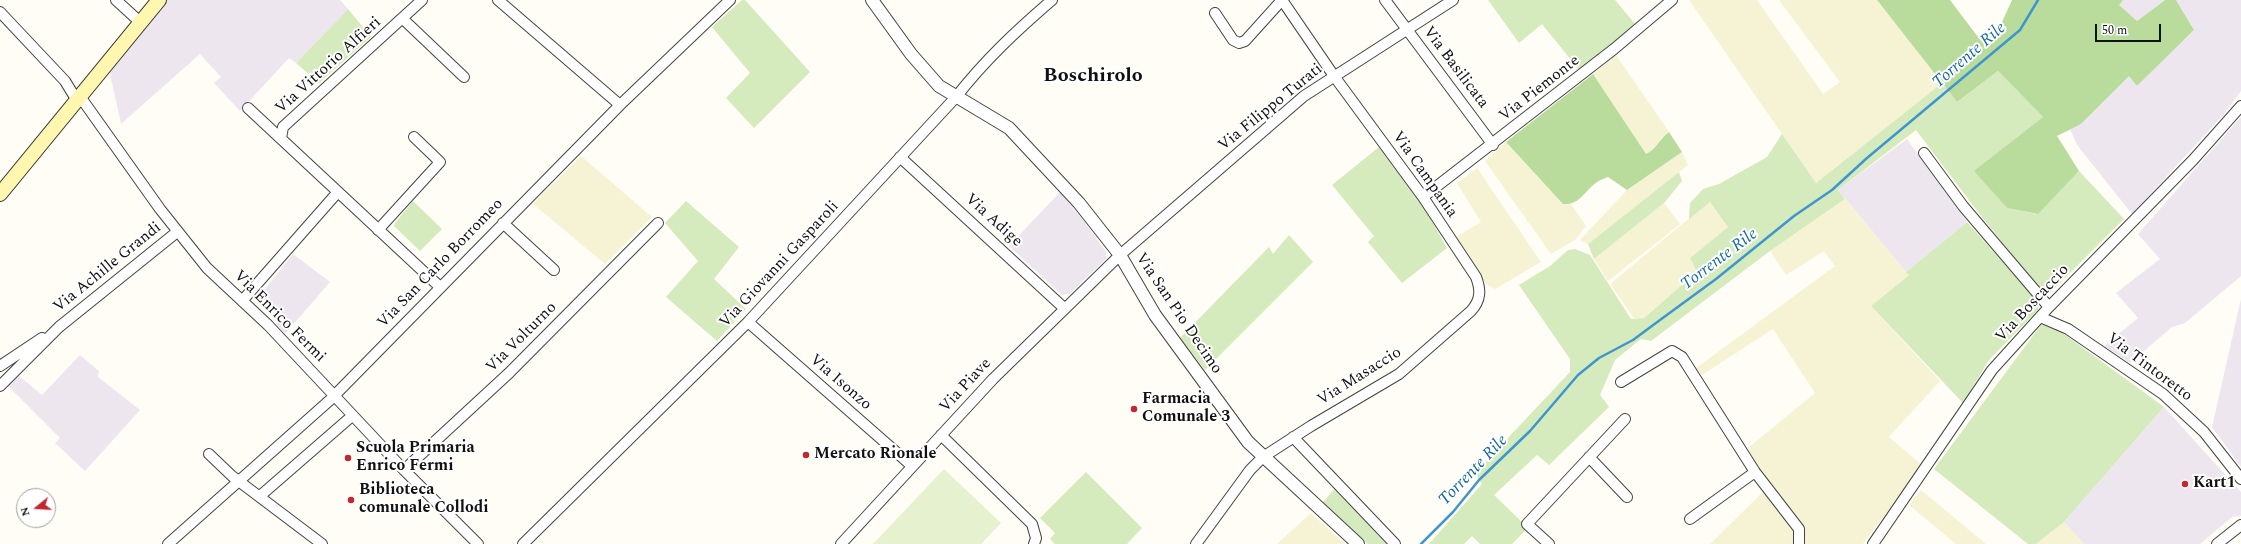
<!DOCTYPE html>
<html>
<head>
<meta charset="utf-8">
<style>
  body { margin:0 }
  #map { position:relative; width:2241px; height:544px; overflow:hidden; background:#fffdf5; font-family:Spectral,serif }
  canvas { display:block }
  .north { position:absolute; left:16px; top:488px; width:40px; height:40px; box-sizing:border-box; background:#fff; border:1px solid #a0a0a0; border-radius:50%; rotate:252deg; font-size:11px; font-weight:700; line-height:16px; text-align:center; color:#111 }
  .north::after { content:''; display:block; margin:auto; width:14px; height:18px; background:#c4262e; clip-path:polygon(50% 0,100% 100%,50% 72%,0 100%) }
  .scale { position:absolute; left:2095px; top:24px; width:66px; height:18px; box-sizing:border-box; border:2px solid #111; border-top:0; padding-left:5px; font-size:12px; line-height:14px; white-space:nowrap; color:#111; -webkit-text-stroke:3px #fff; paint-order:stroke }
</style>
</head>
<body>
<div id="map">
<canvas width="2241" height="544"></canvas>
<div class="north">N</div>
<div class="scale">50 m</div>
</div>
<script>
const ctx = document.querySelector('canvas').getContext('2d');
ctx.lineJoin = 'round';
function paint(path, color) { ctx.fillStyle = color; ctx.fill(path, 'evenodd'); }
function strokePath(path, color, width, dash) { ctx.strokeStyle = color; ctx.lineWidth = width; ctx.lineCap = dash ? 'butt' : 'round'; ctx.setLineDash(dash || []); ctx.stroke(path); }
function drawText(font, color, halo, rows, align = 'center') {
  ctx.font = font + ' Spectral,serif'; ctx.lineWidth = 4; ctx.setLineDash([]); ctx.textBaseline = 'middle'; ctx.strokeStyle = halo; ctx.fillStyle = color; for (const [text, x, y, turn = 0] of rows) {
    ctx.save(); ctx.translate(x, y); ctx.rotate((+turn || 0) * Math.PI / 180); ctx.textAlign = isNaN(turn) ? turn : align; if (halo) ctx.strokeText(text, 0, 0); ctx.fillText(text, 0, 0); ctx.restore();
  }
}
const industrial = new Path2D(`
  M167,0H340L348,9L296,63L289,58L240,111L214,83L221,77L200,54L121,124L109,69Z
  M2123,0H2165L2137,21L2118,5Z
  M2176,0H2241V91L2224,114L2132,214L2077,145L2070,129L2081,124L2129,75L2137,86L2194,30Z
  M2241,117V276L2185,323L2172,327L2130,363L2104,346L2138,318L2116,293L2160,259L2138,234Z
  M1907,139L1967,222L1906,272L1838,190Z
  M1060,192L1083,220L1106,252V259L1069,294L1062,295L1009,246Z
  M293,254L330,282L285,334L276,324L279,318L257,299Z
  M2241,299V467L2212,427Z
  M80,355L99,371L98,377L140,410L85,471L55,443L60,438L7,385L18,375L42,395Z
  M2164,407L2241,492V516L2232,517L2200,544H2084L2064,522Z`);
const farmland = new Path2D(`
  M1689,0H1757L1823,94L1840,82L1779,0H1877L1942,83L1816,183Z
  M1616,55L1669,132L1661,138L1656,149L1646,155L1593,74Z
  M1506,142L1563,204H1571L1586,226L1575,240L1551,254L1485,161Z
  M1682,152L1688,165L1588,244L1580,240L1627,190Z
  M581,156L652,217L605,264L533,204Z
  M1477,168L1541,262L1495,289L1486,284L1456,237L1481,222L1457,183Z
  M1845,199L1909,275L1871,306L1940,381L1889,437L1922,465L1863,544H1805L1802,526L1759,469L1748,448L1815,393L1773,329L1702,375L1696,368L1835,266L1824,251L1786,275L1770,251Z
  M1710,201L1728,227L1690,258L1698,272L1644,318H1634L1610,284Z
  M1664,203L1680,224L1608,281L1594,259Z
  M1921,490L1986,544H1956L1909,505Z
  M1764,491L1795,530V544H1710Z
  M1311,513L1345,544H1277Z
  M2064,522L2084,544H2036Z`);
const green = new Path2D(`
  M742,0H745L810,72L754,128L726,98L750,73L712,27Z
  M1488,0H1615L1636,25L1580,71L1542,24L1519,43Z
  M348,9L371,37L319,83L296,63Z
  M1998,71L2043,117L1975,171L2007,208L2037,214L2079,171L2124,219L2046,297L1981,216L1916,130L1838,190L1845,199L1770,251L1651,341L1641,339L1615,360L1600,395L1609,407L1549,465L1537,455L1494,495L1528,528L1512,544H1480L1472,536L1464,544H1429L1482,484L1475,473L1570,372V359L1519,285L1550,266L1568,250L1575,249L1590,255L1631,319L1644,318L1697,272L1690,258L1728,227L1710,202L1689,219L1690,203L1703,189L1719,184L1767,157L1782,134L1816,183L1942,83L1957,102Z
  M1379,147L1425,209L1447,248L1402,283L1368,242L1374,236L1332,185Z
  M1679,172L1682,181L1664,203L1594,259L1588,244Z
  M413,201L442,229L420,251L394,226L395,223Z
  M686,201L739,247L714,279L746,309L717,341L666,297L698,261L665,223Z
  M1967,222L2039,303L2038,310L1989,360L1963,403L1871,306L1909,275L1906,272Z
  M1289,235L1313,262L1205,370L1180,338L1269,247L1273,254Z
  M2041,325L2053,326L2164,407L2064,522L2036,544H2028L1934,469Z
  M1086,472L1142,528L1127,544H1055L1050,539L1055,533L1040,518Z
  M1337,486L1389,544H1368L1323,502Z`);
const forest = new Path2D(`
  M1877,0H1950L1981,41L1998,31L2012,0H2123L2119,5L2137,21L2165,0H2176L2194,30L2137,86L2129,76L2081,124L2057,136L2079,171L2038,214L2007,208L1974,171L2043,117L1998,71L1957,102Z
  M1593,74L1646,154C1657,149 1659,139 1669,132L1682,152L1627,190L1608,177C1605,178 1600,180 1597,182C1584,191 1581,205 1563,204L1506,142Z`);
const pitch = new Path2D(`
  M944,469L1001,523L981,544H873Z`);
const stream = new Path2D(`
  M1421,544L1453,512L1479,480L1530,431L1578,375L1599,358L1633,340L1660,320L1716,279L1794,216L1832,190L1867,158L2020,30L2038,0`);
const minor = new Path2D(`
  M116,0L140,22
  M498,0L620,105
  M1385,0L1493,145
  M0,12L65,81L76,99
  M1215,13L1233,40L1239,43L1245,41L1282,0
  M403,19L464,77
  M79,95L160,209L207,268L268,325L404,470L478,544
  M248,108L440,287
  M281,138L283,127L422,0
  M1924,153L1963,206L2049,307
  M900,157L1064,308
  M1423,197L1614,49L1672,0
  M503,223L554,270
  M378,230L440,162L414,137
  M242,301L337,193
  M2040,317L2068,329L2163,394L2204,432L2241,479
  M748,322L912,466
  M0,366L42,338
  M1621,382L1672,351L1682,357L1755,472L1799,529V544
  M0,386L59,327L177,232
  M941,435L1032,524L1036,538L1034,544
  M1293,437L1395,544
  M209,454L232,476L322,544
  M1589,457L1627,497
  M404,470L509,373L658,223
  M260,496L352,416
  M1690,519L1755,472
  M168,544L330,400L620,105L730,0
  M523,544L748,322L956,97C985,60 1016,31 1052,0
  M841,544L993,379L1120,255L1304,96L1453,0
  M1196,544L1250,470L1263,457L1311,426L1399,374L1471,311C1481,300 1481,290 1476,277L1423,197L1334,76L1282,0
  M1549,544L1527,524L1625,419
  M1873,544L1992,370L2049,307L2193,160L2241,106
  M2217,544L2241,525`);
const tertiary = new Path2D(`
  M872,0L911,54L939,86L1009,128L1079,203L1120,255L1155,315L1248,442L1358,544`);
const secondary = new Path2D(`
  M0,194L159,0`);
const markers = [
  [1134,409,4,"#c4262e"],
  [806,455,4,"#c4262e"],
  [348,458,4,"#c4262e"],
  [2185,484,4,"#c4262e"],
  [351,500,4,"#c4262e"]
];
const streetNames = [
  ["Via Vittorio Alfieri",329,66,-42],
  ["Via Basilicata",1455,68,53],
  ["Via Piemonte",1540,89,-38],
  ["Via Filippo Turati",1271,108,-39],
  ["Via Campania",1424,175,55],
  ["Via Adige",993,221,42],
  ["Via San Carlo Borromeo",441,264,-46],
  ["Via Giovanni Gasparoli",780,265,-47],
  ["Via Achille Grandi",108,268,-39],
  ["Via Boscaccio",2033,304,-47],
  ["Via San Pio Decimo",1178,314,56],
  ["Via Enrico Fermi",279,317,45],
  ["Via Volturno",522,338,-45],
  ["Via Tintoretto",2149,368,37],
  ["Via Masaccio",1360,377,-32],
  ["Via Isonzo",840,383,41],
  ["Via Piave",966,386,-47]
];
const poiNames = [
  ["Farmacia",1142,400],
  ["Comunale 3",1142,418],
  ["Scuola Primaria",356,449],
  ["Enrico Fermi",356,467],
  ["Mercato Rionale",814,455],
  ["Kart1",2193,484],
  ["Biblioteca",359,491],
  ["comunale Collodi",359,509]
];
const waterNames = [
  ["Torrente Rile",1970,56,-41],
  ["Torrente Rile",1720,260,-37],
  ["Torrente Rile",1474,471,-46]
];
const districtNames = [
  ["Boschirolo",1093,77]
];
paint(industrial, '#eee6ef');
paint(farmland, '#f6f3d4');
paint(green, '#d5ebbd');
paint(forest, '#b9dc9c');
paint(pitch, '#e6f2cf');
strokePath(stream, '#3f96cf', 2.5);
strokePath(minor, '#444', 12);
strokePath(tertiary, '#444', 14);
strokePath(secondary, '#333', 16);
strokePath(minor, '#fff', 10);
strokePath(tertiary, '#fff', 12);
strokePath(secondary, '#fff6b0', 14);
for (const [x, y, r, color] of markers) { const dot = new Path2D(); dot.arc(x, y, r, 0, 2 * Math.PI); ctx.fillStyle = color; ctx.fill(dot); strokePath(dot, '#fff', 1.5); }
drawText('16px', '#111', '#fff', streetNames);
drawText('bold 16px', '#111', '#fff', poiNames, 'left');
drawText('italic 17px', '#1768a6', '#fff', waterNames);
drawText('bold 20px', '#111', '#fff', districtNames);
</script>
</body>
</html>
